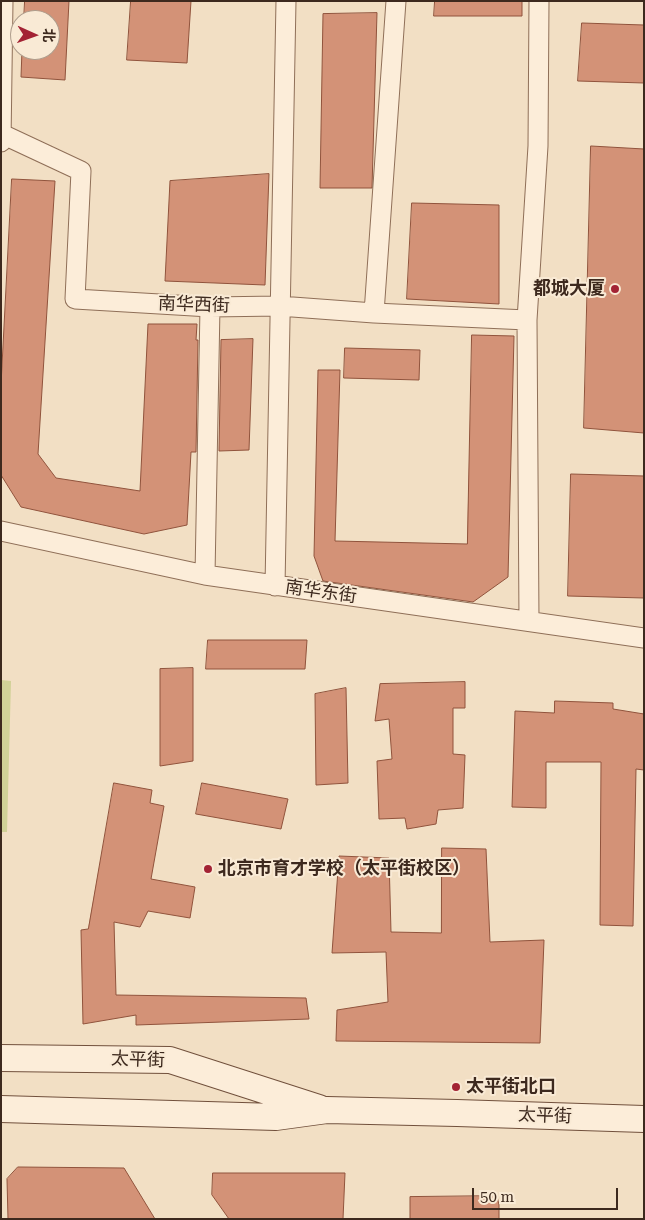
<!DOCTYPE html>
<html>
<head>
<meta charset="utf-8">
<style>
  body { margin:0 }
  #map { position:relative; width:645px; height:1220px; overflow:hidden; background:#f2dfc4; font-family:"Roboto Serif","Noto Sans SC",serif }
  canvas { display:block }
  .frame { position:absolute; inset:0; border:2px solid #3d291e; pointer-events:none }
  .north { position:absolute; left:10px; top:10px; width:50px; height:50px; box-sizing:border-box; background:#f9ead5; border:1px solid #ae9d8c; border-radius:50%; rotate:92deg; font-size:14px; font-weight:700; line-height:20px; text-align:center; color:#3d291e }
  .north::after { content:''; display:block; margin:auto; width:18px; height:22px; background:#a32334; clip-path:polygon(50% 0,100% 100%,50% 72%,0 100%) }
  .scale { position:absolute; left:472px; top:1188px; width:146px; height:22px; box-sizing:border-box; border:2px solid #3d291e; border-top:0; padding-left:6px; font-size:15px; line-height:18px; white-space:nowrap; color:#3d291e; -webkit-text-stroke:4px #f9ead5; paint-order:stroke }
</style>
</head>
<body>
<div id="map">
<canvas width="645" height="1220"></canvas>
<div class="frame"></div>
<div class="north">北</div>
<div class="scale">50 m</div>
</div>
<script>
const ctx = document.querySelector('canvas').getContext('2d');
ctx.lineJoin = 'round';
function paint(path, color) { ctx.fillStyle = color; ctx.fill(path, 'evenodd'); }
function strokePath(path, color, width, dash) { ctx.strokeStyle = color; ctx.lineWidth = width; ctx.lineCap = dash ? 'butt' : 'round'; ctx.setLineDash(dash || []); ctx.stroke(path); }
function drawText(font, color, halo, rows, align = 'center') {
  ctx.font = font + ' "Roboto Serif","Noto Sans SC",serif'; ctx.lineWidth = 4; ctx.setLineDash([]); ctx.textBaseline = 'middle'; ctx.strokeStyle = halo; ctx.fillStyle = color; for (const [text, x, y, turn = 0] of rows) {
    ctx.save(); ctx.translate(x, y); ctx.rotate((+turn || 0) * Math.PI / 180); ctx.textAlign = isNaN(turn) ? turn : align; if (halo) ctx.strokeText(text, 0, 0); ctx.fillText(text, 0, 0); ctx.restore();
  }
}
const green = new Path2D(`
  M1,680L11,681L7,832H1Z`);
const building = new Path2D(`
  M25,1H69L65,80L21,77L22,50H50V20H24Z
  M131,1H191L187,63L127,60Z
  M435,1H522V16H434Z
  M377,13L372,188H320L323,14Z
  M582,23L644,25V83L578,81Z
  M591,146L644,149V433L584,428Z
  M269,174L265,285L165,281L170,181Z
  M12,179L55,181L38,454L56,478L140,491L148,324H197L196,340H198L196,452H191L187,525L144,534L21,507L1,475V385Z
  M412,203L499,205V304L407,299Z
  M472,335L514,336L508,577L473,602L323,581L314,556L318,370H340L335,541L467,544Z
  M253,339L249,450L219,451L221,340Z
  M345,348L420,350L419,380L344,378Z
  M571,474L644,476V598L568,596Z
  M208,640H307L305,669H206Z
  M193,668V761L160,766V669Z
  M465,682V708H453V754L465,755L463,808L438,810L436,824L407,829L405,818L379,819L377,761L392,759L389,719L375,721L380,684Z
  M346,688L348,783L316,785L315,694Z
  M555,701L613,703V709L644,714V770L636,769L633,926L600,925L601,762H546V808L512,807L515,711L554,713Z
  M114,783L152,790L150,803L164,806L151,879L195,887L190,918L148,911L140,927L114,922L116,995L306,998L309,1019L136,1025V1015L83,1024L81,930L88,929Z
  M202,783L288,799L281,829L196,814Z
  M442,848L486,849L490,942L544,940L540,1043L336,1041L337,1010L388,1002L386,952L332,953L339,856L389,858L391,932L441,933Z
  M18,1167L124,1168L155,1219H8L7,1179Z
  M213,1173H345L343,1219H229L212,1195Z
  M497,1196L499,1205V1219H410V1197Z`);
const minor = new Path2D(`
  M2,134L81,171L75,299L210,307L279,306L374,313L527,320
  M1,142L3,1
  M374,313L396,1
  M1,531L205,575L644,638
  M205,575L210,307
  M275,586L286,1
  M529,621L527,320L538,146L539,1`);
const secondary = new Path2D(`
  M1,1058L170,1060L319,1108
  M1,1109L276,1117L327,1110L457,1113L644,1119`);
const markers = [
  [615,289,5,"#a32334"],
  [208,869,5,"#a32334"],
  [456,1087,5,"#a32334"]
];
const poiNames = [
  ["都城大厦",605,289,"right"],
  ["北京市育才学校（太平街校区）",218,869],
  ["太平街北口",466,1087]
];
const streetNames = [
  ["南华西街",194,305,2],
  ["南华东街",321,592,8],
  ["太平街",138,1060,2],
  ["太平街",545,1116,2]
];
paint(green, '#d1d197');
paint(building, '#d39277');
strokePath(building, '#90533c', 1);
strokePath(minor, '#8f6f58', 21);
strokePath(secondary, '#71503c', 28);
strokePath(minor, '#fcedd9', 19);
strokePath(secondary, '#fcedd9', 26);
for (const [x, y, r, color] of markers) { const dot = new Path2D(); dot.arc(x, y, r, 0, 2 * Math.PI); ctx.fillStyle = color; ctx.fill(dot); strokePath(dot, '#f9ead5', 2); }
drawText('bold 18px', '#3d291e', '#f9ead5', poiNames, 'left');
drawText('18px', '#3d291e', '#f9ead5', streetNames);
</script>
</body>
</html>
